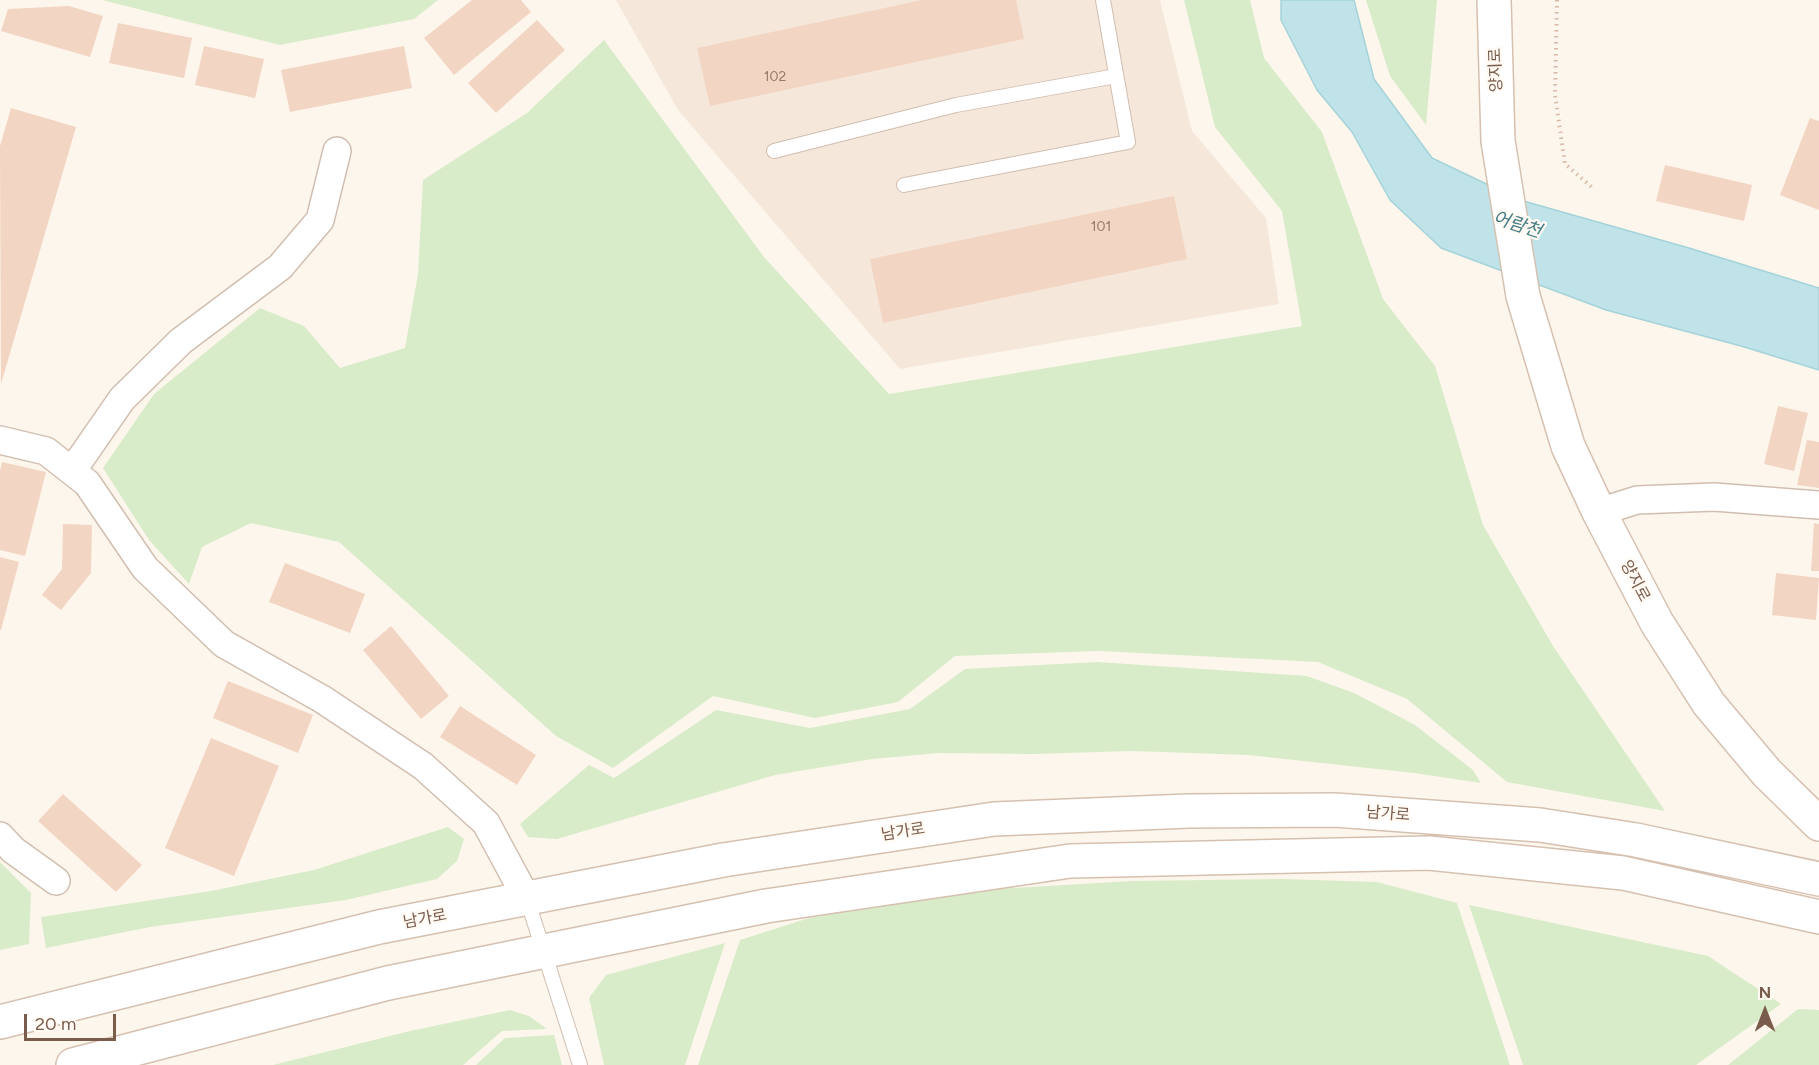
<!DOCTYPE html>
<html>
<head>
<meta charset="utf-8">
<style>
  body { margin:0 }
  #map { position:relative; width:1819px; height:1065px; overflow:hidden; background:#fdf6ec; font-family:Figtree,sans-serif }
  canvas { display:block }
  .north { position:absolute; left:1735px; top:981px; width:60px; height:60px; -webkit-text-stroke:4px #fffaf3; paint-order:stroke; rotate:0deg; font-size:16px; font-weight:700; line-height:24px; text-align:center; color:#7a5c4d }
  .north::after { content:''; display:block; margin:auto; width:21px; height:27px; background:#7a5c4d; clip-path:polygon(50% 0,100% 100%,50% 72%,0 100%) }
  .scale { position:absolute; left:24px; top:1014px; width:92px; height:27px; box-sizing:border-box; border:3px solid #7a5c4d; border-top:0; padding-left:8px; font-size:18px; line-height:21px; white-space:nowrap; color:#7a5c4d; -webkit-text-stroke:4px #fffaf3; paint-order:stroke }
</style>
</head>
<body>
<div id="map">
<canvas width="1819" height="1065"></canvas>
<div class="north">N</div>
<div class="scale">20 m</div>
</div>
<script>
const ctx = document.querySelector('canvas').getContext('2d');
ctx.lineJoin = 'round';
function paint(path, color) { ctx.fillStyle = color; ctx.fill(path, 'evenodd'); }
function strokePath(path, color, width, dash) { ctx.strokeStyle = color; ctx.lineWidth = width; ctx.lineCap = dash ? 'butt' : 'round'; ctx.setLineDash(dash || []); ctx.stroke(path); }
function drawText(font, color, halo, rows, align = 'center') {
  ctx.font = font + ' Figtree,"Noto Sans KR",sans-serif'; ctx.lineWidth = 4.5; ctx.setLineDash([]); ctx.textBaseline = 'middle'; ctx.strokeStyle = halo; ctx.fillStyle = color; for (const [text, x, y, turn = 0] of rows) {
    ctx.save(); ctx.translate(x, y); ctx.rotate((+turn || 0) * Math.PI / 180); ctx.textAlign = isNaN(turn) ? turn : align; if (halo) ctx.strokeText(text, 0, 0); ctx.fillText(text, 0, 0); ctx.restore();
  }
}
const residential = new Path2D(`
  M616,0H1160L1192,131L1266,218L1279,304L900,369L678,110Z`);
const green = new Path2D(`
  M102,0H438L414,19L280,45Z
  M1184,0H1250L1264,58L1322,132L1383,299L1435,366L1483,525L1553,646L1665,811L1507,782L1407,699L1318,662L1099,651L955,656L898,702L815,718L713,696L613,768L556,736L339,542L251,523L202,547L189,584L149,540L103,468L154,394L260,308L304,326L340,368L405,348L418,274L423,180L527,113L604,40L764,257L889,394L1302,326L1282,211L1215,127Z
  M1366,0H1437L1426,125L1390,76Z
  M1097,662L1307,676L1354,693L1415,725L1473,770L1481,783L1414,773L1248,755L1132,751L1034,754L939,753L872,759L775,775L557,839L528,837L520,824L589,765L614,778L716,710L810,728L910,709L965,669Z
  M448,827L464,839L457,861L437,879L346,900L150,927L46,948L41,917L211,891L314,870Z
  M0,862L31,893L29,944L0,950Z
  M1282,879L1377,882L1457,903L1510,1065H698L740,940L809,918L964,891L1131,881Z
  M1469,905L1708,956L1781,1004L1696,1065H1523Z
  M725,943L685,1065H604L589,998L606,975Z
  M1798,1009L1819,1010V1065H1728Z
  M510,1010L529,1016L547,1029L502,1031L463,1065H273L410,1031Z
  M554,1035L562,1065H476L505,1038Z`);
const water = new Path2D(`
  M1281,0H1354L1374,79L1432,158L1520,200L1689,248L1819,288V370L1741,346L1606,310L1441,248L1390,200L1352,132L1317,90L1281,20Z`);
const building = new Path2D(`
  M472,0H521L531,12L454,75L424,38Z
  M922,0H1016L1024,39L710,106L697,48Z
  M69,6L103,16L90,57L1,31L8,9Z
  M537,20L565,50L496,113L468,83Z
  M118,23L192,38L184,78L109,63Z
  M204,46L264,59L255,98L195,85Z
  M404,46L412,88L290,112L281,70Z
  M11,108L76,127L1,384L0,146Z
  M1810,118L1819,121V210L1780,195Z
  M1665,165L1752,185L1744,221L1656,201Z
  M1174,196L1187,259L883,323L870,259Z
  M1778,406L1808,413L1794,471L1764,464Z
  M1807,440L1819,442V488L1797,485Z
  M2,462L46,472L25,556L0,550V471Z
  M1814,523L1819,524V571H1811Z
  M63,524L92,525L91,573L61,610L42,595L62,569Z
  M0,557L19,562L1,630H0Z
  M285,563L365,594L350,633L269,602Z
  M1776,573L1819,578L1816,620L1772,615Z
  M391,626L449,696L421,719L363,650Z
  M228,681L313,715L298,753L213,718Z
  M460,706L536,755L517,785L440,737Z
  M211,738L279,766L234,876L165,848Z
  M63,794L142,865L116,892L38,821Z`);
const path = new Path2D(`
  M1557,0L1555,95L1565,164L1594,189`);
const lane = new Path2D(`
  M774,151L956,105L1116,76
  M904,185L1128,142L1103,0
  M527,899L580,1065`);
const street = new Path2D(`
  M0,440L46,451L87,483L145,568L224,644L322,699L423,766L486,823L527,899
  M72,471L122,399L181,341L280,267L320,220L337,151
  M1599,512L1637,500L1714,497L1819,505
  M0,836L13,850L56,881`);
const secondary = new Path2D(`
  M1494,0L1498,141L1523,296L1568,446L1599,512L1657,623L1709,704L1767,773L1819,824
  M0,1022L379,927L723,860L994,819L1188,811L1335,810L1540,825L1636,840L1819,879
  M73,1065L388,983L766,906L1070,861L1429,853L1623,873L1819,917`);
const numberNames = [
  ["102",775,77],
  ["101",1101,227]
];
const streetNames = [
  ["양지로",1496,70,-92],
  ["양지로",1635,581,62],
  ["남가로",1388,814,4],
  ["남가로",903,832,-9],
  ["남가로",425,919,-11]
];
const waterNames = [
  ["어람천",1517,225,18]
];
paint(residential, '#f5e8da');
paint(green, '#d8ecc9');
paint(water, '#bfe3e8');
strokePath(water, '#a5d3da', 1.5);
paint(building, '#f3d5c3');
strokePath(lane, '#d1beb0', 16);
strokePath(street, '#d1beb0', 30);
strokePath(secondary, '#d6c0b0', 36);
strokePath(path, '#d9b8a5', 4, [1.5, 4.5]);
strokePath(lane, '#fff', 14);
strokePath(street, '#fff', 27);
strokePath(secondary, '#fff', 33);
drawText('14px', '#987a6a', null, numberNames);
drawText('16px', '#7a5c4d', '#fffaf3', streetNames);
drawText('italic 18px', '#437c86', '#fffaf3', waterNames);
</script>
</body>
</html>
